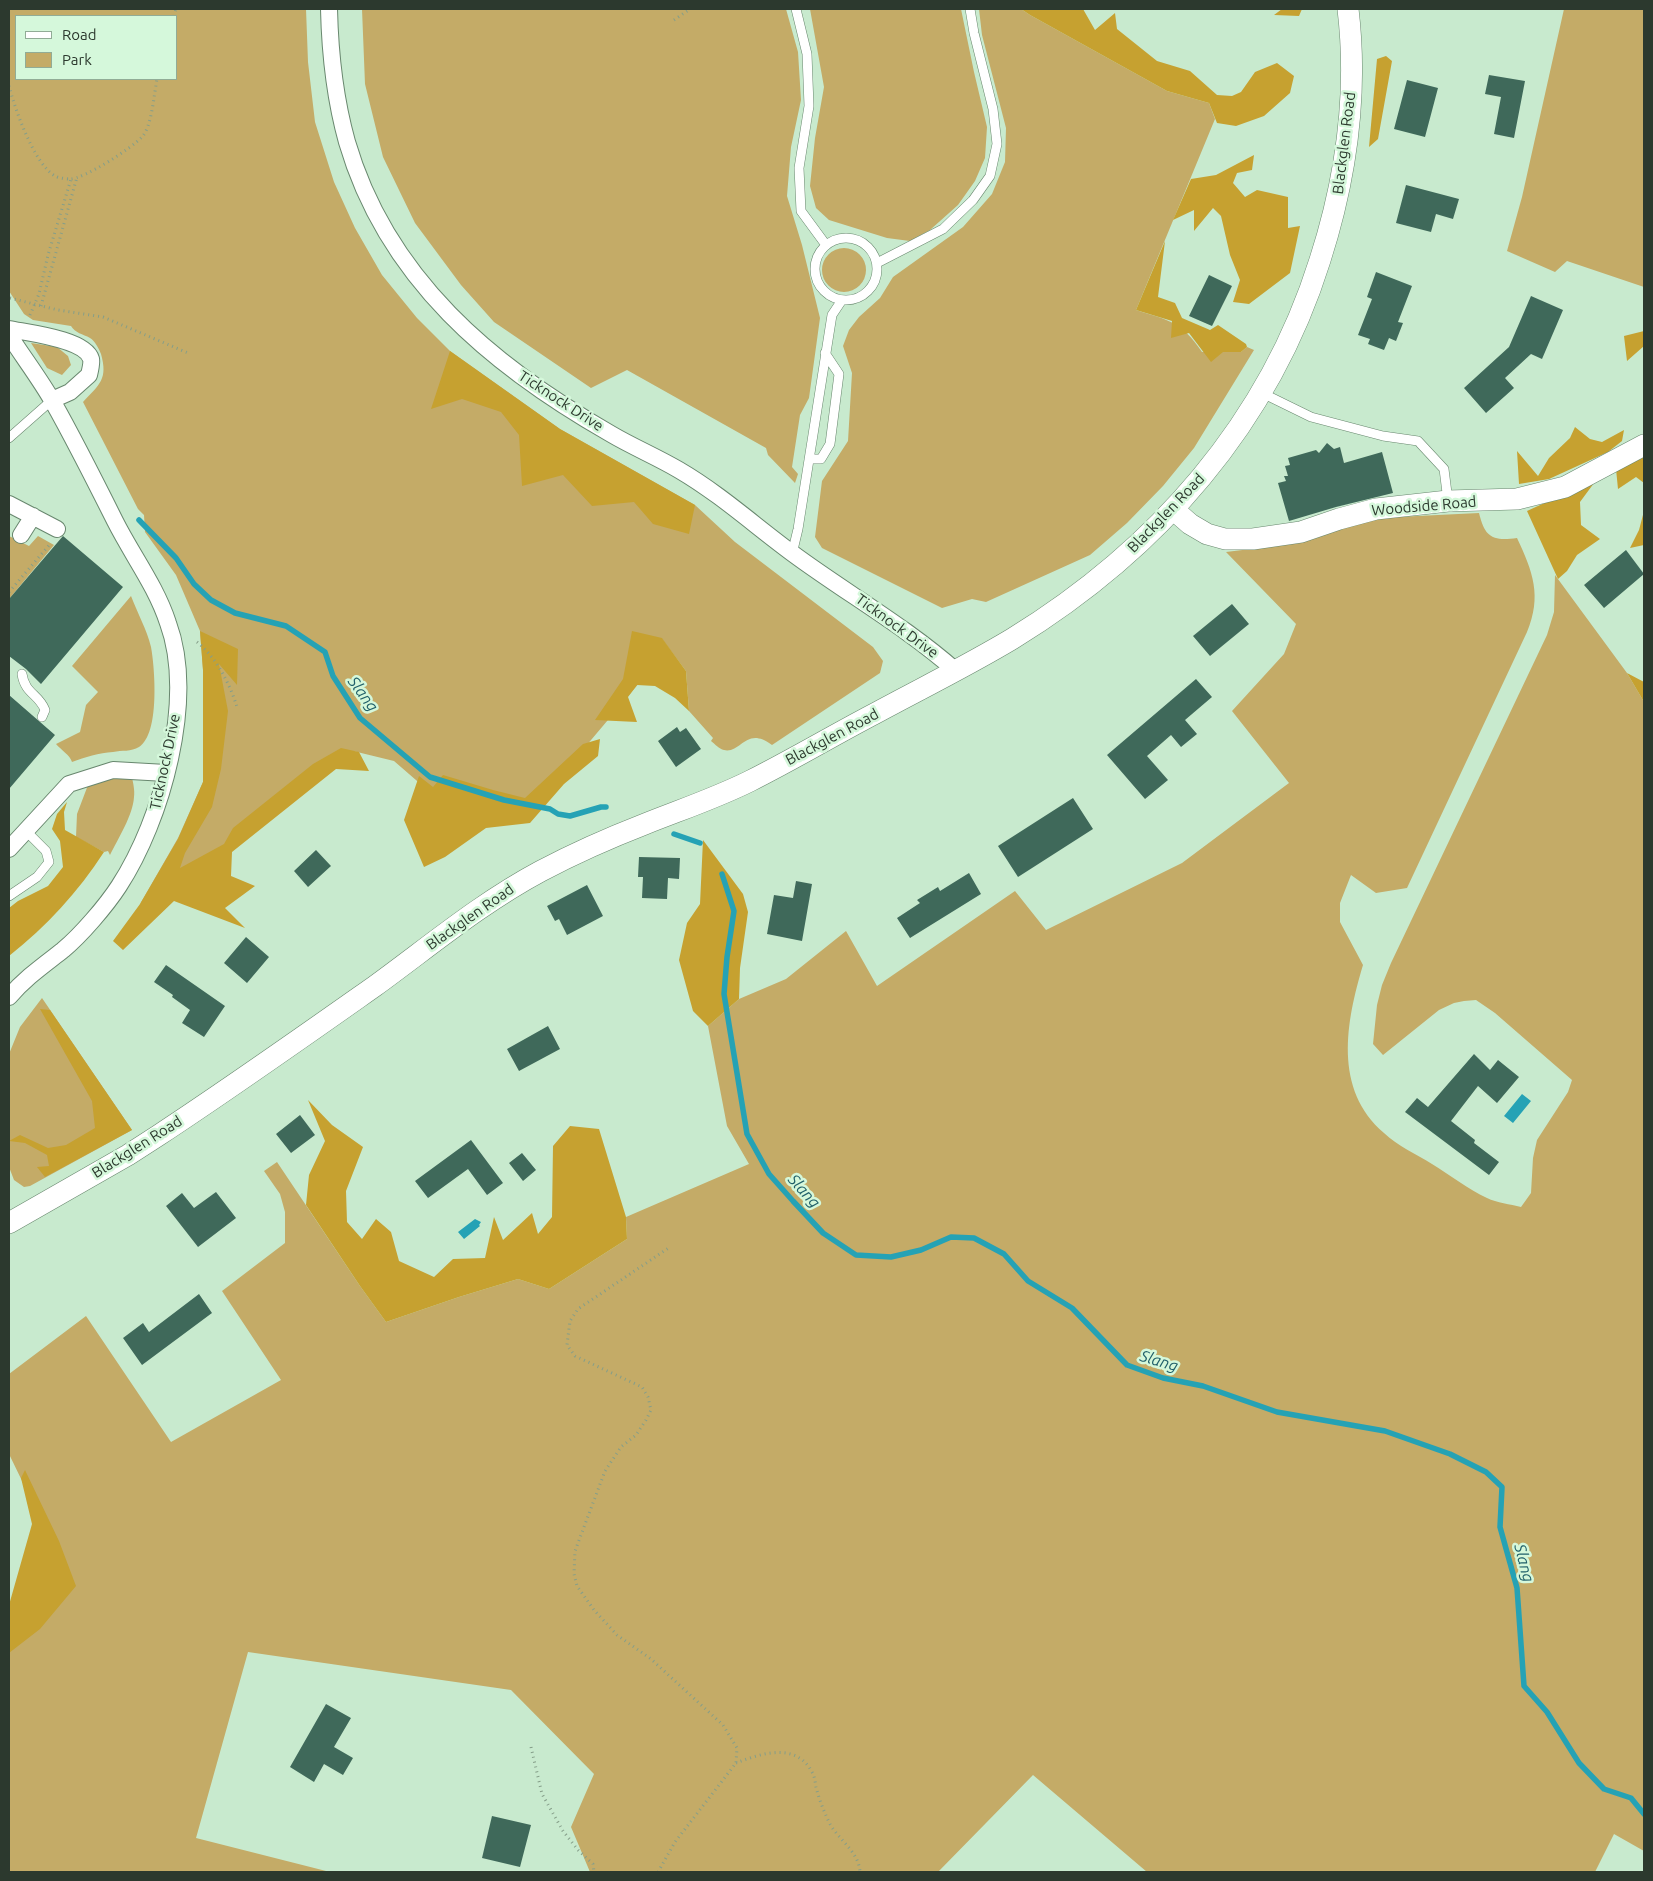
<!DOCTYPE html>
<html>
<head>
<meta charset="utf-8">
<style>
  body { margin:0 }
  #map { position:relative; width:1653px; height:1881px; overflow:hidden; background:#c8eace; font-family:Ubuntu,sans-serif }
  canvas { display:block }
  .frame { position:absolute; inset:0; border:10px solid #2c392e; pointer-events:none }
  .legend { position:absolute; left:15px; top:15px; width:162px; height:65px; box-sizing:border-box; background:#d5f8db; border:1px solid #91ac96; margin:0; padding:6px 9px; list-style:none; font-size:15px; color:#2c392e }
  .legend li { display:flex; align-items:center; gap:10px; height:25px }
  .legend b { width:25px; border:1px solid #91ac96 }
</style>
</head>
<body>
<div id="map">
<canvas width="1653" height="1881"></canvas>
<div class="frame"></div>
<ul class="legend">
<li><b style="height:6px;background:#fff"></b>Road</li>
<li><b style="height:14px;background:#c4ab67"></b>Park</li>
</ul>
</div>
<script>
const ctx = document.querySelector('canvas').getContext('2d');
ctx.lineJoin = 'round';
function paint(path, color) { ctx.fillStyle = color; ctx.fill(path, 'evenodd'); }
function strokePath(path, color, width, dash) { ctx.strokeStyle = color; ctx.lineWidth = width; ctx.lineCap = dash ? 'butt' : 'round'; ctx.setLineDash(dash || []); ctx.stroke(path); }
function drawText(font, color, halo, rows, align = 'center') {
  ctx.font = font + ' Ubuntu,sans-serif'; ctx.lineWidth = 5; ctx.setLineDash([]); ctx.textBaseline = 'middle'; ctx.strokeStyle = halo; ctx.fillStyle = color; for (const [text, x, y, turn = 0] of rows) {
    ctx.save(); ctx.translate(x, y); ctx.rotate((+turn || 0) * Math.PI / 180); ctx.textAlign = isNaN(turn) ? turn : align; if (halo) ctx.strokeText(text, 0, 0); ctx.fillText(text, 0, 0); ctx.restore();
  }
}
const green = new Path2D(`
  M9,9H306L308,62L315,122L334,182L355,228L382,275L417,318L450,351L560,429L695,505L735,542L873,647L883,661L880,673L772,745C746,725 741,754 724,750C719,749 715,744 711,741L713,738L689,711L686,671L662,639L651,669L575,759L503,823L439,800L394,761L353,751L210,861L140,904L178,838L203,782V670L200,631L176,575L145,532L144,515L138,509L83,402C100,384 108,379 101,354C99,349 95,341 90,338C83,334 75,333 71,326L33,320L24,314L9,291ZM16,16H176V79H16Z
  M362,9H786L798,52L801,100L791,147L787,196L802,245L820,318L809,398L800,415L792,467L798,474L795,483L768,455L766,448L627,370L591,388L494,322L461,285L415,223L383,157L365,84Z
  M810,9H961L974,72L987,127L985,158L975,181L958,205L930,230L910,241L887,238L829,220L816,208L810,186L815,138L824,87Z
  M979,9H1021L1030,15L1167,91L1209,103L1215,119L1136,310C1170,321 1181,321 1202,352H1241L1247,347L1254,350L1194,448L1163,486L1127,523L1090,555L986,602L972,599L942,608L822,548L815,537L822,481L848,441L852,373L843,346L849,330L859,317L880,298L893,277L963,227L992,194L1005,162L1006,128L982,35Z
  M1564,9H1644V287L1567,261L1555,272L1507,251L1522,197Z
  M822 270a22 22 0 1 1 44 0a22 22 0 1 1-44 0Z
  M31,343L57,347L68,356L71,365L62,375L47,368Z
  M1388,513L1397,517L1479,513C1485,538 1493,541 1517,538C1533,572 1542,596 1527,632L1407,888L1376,893L1351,875L1340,903V922L1363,965C1346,1022 1333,1089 1384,1133C1398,1146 1416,1154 1432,1164C1450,1175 1468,1189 1487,1198C1497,1203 1510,1204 1521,1207L1531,1193L1533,1158L1537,1140L1568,1092L1572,1080L1495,1013L1476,1000L1464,1001L1454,1003L1439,1010L1383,1055L1373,1044L1377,1005L1382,985L1391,963L1547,635L1554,612L1555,575L1627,673L1644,702V1851L1614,1834L1595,1872H1147L1033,1775L938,1872H590L571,1827L594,1774L511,1690L248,1652L196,1838L330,1872H9V1637L72,1584L9,1454V1374L86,1316L171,1442L281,1380L222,1291L285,1243V1212L280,1194L264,1171L277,1162L360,1286L386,1322L459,1297L518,1279L549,1289L627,1239L626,1217L749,1164L727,1126L708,1026L739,999L786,979L846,931L877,986L1015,891L1046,930L1182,863L1289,783L1232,711L1284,654L1296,624L1226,552L1292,544L1357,519Z
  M9,536L29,546L38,536L54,545L9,599Z
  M131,596C137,612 147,630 151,647C155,669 160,734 139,747C131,752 122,750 113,752C99,753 85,757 72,762C70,755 61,750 56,744L80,732L86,705L98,692L72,666Z
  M132,777C133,783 135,790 134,797C133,815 118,839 110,855L108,851L104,852L76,837L77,814L88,785L106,778Z
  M42,998L132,1130L30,1186L24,1187L14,1180L9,1167V1054L20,1027Z`);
const forest = new Path2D(`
  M1021,9H1083L1095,30L1115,13L1117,29L1157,61L1190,71L1217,95L1232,96L1241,92L1255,72L1277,63L1294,76L1290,93L1264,116L1236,126L1217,123L1209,103L1167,91L1030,15Z
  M1282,9H1302L1299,16L1274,15Z
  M1386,56L1392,61L1378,139L1369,147L1377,59Z
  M1254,155L1252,170L1237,173L1233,183L1245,197L1257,190L1288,197V228L1300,226L1290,273L1249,304L1233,302L1240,280L1230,255L1221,216L1213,208L1194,231V210L1173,220L1191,179L1216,175Z
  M1165,241L1158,297L1175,303L1182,318L1210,330L1218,325L1246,344L1247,347L1241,352H1223L1211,362L1189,333L1171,338L1172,321L1136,310Z
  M1644,331V346L1627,361L1624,336Z
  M450,351L560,429L695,505L689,534L653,524L634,502L592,506L563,475L522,486L519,435L501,412L462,399L431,409Z
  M1575,427L1590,439L1602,442L1624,430L1622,441L1608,452L1549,479L1519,484L1517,451L1538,476L1549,458L1570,438Z
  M1644,453V483L1636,477L1618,489L1616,469Z
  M1597,479L1580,502L1581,525L1600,539L1577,555L1567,571L1558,579L1527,511Z
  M1644,511V545L1630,548L1639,530Z
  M200,631L238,649L237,685L219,664L228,711L221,769L212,807L185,853L180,868L224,844L233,828L313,764L341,748L359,752L369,771L336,769L232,852L231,876L255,886L225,908L245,928L174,901L123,950L113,941L140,904L178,839L203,782V670Z
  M632,631L662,638L686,671L689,711L675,698L655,686L637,685L628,697L637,722L595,720L623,679Z
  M1627,673L1644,682V702Z
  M600,739L598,756L564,784L530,823L486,828L445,857L424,867L404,820L419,776L433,787L443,775L493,790L525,798L583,744Z
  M67,802L64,812L65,830L104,852C78,892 47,926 9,956V908L18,901L48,886L63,867L60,841L52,829L57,814Z
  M703,840L743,894L748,912L740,968L739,999L708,1026L693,1011L679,960L687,923L700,904Z
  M40,1009L50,1010L132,1130L45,1177L37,1167L49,1166L47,1155L25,1143L9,1141L20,1135L48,1148L66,1145L95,1128L92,1101Z
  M308,1100L332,1125L363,1147L346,1191L347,1222L362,1239L376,1219L391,1232L399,1261L434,1277L453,1259L485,1258L494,1217L503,1240L532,1213L538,1234L552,1217L553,1146L570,1126L599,1129L626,1217L627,1239L549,1289L518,1279L459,1297L386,1322L360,1286L306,1205L309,1175L325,1141Z
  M25,1470L59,1541L76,1586L40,1629L9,1653V1605L32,1524L21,1478Z`);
const water = new Path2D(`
  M1522,1094L1531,1101L1513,1123L1504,1116Z
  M475,1219L481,1222L479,1225L480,1226L464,1239L458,1232Z`);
const stream = new Path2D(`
  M139,520L176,558L194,584L211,600L235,613L286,626L325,652L333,676L360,718L430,777L504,800L550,809L558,814L570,816L601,807H606
  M674,834L700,843
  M722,874L734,911L727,957L724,994L747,1134L769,1174L793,1201L823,1233L856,1255L891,1257L921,1250L951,1237L974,1238L1004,1254L1028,1281L1072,1308L1127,1365L1163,1378L1203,1386L1277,1412L1385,1431L1450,1454L1486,1472L1502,1487L1500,1527L1517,1588L1524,1686L1547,1712L1579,1763L1604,1789L1631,1798L1644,1814`);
const building = new Path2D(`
  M1489,75L1525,81L1514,138L1494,134L1501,97L1485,94Z
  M1407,80L1438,88L1425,137L1394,129Z
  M1406,185L1459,199L1453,219L1436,214L1431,232L1396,223Z
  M1376,272L1412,286L1398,322L1403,323L1396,341L1389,338L1384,350L1368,344L1370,339L1358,335L1372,299L1367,297Z
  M1209,275L1232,286L1212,326L1189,316Z
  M1531,296L1563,310L1542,359L1531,354L1505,378L1514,388L1486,413L1464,388L1509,347Z
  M1327,443L1334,449L1340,447L1344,463L1382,452L1393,493L1336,507L1289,521L1278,483L1286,481L1284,476H1288L1285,466L1290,465L1288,458L1316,450L1319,453Z
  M63,536L123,587L41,684L26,669L9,656V599Z
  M1626,550L1644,574L1604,608L1584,585Z
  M1232,604L1249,624L1210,656L1193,636Z
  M1196,679L1212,697L1185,720L1197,734L1181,747L1171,735L1147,756L1168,780L1145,799L1107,755Z
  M9,695L55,735L9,789Z
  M677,727L680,732L686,728L701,749L676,767L658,741Z
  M1073,798L1093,829L1018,877L998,846Z
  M316,850L331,866L308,887L294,871Z
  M639,857L680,858L679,879L668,878L667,899L642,898L643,877H638Z
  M969,873L981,894L910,938L897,918L920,903L917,900L938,887L940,891Z
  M796,881L812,884L802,941L767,934L774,895L793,898Z
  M587,885L603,916L567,935L559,919L555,921L547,906Z
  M246,937L269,957L247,983L224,963Z
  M166,965L225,1006L204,1037L182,1023L190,1010L172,997L173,995L154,982Z
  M548,1026L560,1049L519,1071L507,1049Z
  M1474,1054L1490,1070L1498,1060L1519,1077L1497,1103L1478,1086L1451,1121L1475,1140L1474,1143L1499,1162L1489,1175L1405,1112L1417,1098L1428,1107Z
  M300,1115L315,1135L291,1153L276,1134Z
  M471,1140L503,1183L487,1195L468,1169L428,1198L415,1181Z
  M522,1153L536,1170L523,1181L509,1163Z
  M216,1192L236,1218L198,1247L166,1206L182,1193L194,1208Z
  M199,1294L212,1313L142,1365L123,1338L143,1323L149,1332Z
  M326,1704L351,1718L334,1747L353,1758L343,1775L324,1764L314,1782L290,1767Z
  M492,1816L531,1825L520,1867L482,1858Z`);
const path = new Path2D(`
  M174,16L176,9
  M674,20L690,9
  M9,86C15,109 34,164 55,176C58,178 67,179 70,179C84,179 132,148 142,137C152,126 154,94 157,79
  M10,298L58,310L103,317L188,353
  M41,306L77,177
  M30,315L39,294L48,255L71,179
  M9,592L51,543
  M197,642C216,657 230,684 237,707
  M531,1747L542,1794L563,1831L578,1850L593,1864L594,1872
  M736,1763C762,1753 796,1742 812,1772C815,1777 815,1782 816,1787C819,1799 824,1812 830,1824C839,1840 859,1852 860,1872
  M658,1872L675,1842L736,1763L737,1748L723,1725L651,1659L617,1635L594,1610L577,1586L574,1574L575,1551L605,1471L621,1447L636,1435L646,1420L651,1410L648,1397L642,1387L575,1356L567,1345L570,1321L578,1309L670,1247`);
const service = new Path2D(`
  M796,9L807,54L809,106L799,168L801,211L826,245
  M815 269a31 31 0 1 1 62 0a31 31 0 1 1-62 0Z
  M877,263L943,229L973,200L990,176L997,144L993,109L974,33L970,9
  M1262,393L1311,417L1383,436L1418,441L1444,469L1448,501
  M9,438L52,400
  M809,459H821L830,444L839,374L825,353
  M792,554L798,529L832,315L842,300
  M22,674C25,694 39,694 45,710L42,717
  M9,896L37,877L49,862L46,851L26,831`);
const minor = new Path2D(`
  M329,9C330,53 335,99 347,142C387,279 492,366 611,434C633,447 657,457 679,470C720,494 754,525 792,553C846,593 905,626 956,671
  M9,329C28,333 85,339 91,359C92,363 90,371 89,375L70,392L52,400
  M9,335C23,357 40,379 53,402C75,441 95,481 115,521C132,555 156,586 168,623C196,699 162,820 119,886C106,906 81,935 63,950C44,965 25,978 9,997
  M9,504L57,529
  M21,535L33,516
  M9,849L69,784L113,770L166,773`);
const tertiary = new Path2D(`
  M1174,510L1190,524L1207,534L1225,539H1253L1301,532L1339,519L1376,509L1448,501L1517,499L1565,487L1644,445
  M9,1223L128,1155L159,1135C232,1087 304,1036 375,986C430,946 481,903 541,871C575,853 609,838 645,824C680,810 716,798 750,781C792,760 832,736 874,714C920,689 967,666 1012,639C1157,550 1269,423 1320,260C1346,179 1358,93 1348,9`);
const streetNames = [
  ["Blackglen Road",1344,143,-83],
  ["Ticknock Drive",561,401,33],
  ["Woodside Road",1424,506,-5],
  ["Blackglen Road",1166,513,-46],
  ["Ticknock Drive",897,626,36],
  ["Blackglen Road",832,737,-28],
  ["Ticknock Drive",165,762,-78],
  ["Blackglen Road",470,917,-35],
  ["Blackglen Road",137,1147,-32]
];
const waterNames = [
  ["Slang",363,694,54],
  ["Slang",804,1191,48],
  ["Slang",1159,1361,17],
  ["Slang",1524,1563,76]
];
paint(green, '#c4ab67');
paint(forest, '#c6a130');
paint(water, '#25a2b5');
strokePath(stream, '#25a2b5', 5.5);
paint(building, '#3f695a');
strokePath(service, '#68876e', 10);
strokePath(minor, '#68876e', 18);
strokePath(tertiary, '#68876e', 22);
strokePath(path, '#859e89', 3, [1, 4]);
strokePath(service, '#fff', 9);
strokePath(minor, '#fff', 16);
strokePath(tertiary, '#fff', 21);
drawText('15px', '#2c392e', '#d5f8db', streetNames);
drawText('italic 16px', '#21606a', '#d5f8db', waterNames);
</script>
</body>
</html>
